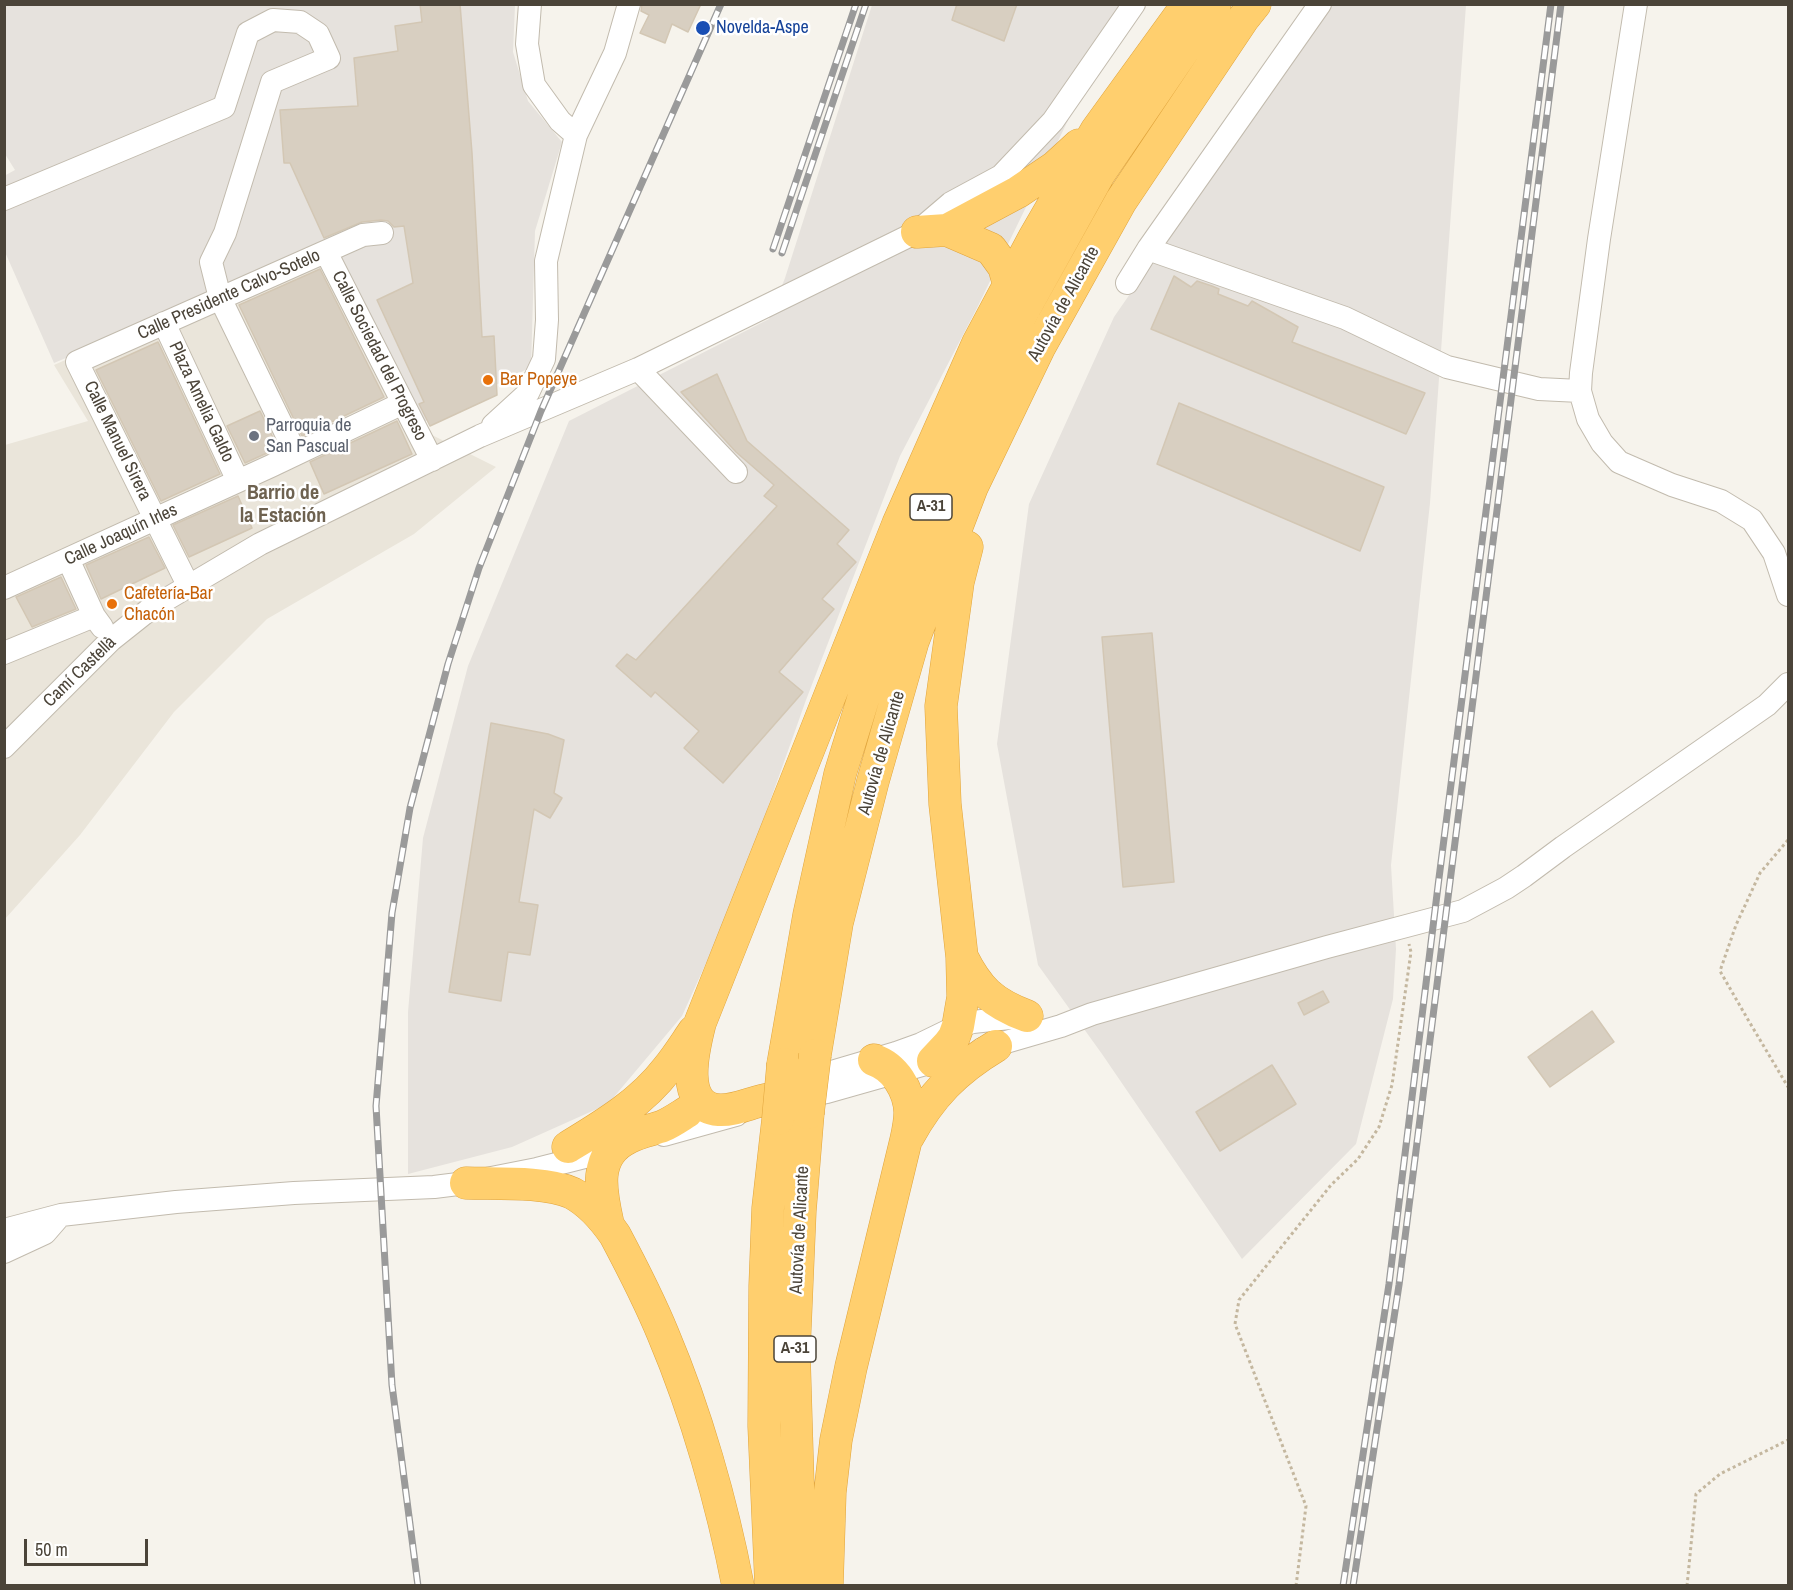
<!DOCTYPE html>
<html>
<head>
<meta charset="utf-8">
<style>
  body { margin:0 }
  #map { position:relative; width:1793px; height:1590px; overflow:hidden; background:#f6f3ec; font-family:"Archivo Narrow",sans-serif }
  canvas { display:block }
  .frame { position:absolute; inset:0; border:6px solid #4b4439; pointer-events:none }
  .scale { position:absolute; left:24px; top:1539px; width:124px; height:27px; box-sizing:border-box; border:3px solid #4b4439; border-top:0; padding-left:8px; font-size:18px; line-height:21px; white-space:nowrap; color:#4b4439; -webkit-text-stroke:4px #fff; paint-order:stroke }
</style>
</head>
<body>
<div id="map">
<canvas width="1793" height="1590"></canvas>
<div class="frame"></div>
<div class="scale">50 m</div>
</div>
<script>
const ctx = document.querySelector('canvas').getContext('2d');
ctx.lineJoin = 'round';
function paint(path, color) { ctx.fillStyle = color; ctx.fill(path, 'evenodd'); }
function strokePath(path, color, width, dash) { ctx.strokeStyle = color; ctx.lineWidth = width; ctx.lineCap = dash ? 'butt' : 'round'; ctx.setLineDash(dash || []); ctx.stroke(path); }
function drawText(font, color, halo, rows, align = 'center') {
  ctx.font = font + ' "Archivo Narrow",sans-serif'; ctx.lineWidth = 5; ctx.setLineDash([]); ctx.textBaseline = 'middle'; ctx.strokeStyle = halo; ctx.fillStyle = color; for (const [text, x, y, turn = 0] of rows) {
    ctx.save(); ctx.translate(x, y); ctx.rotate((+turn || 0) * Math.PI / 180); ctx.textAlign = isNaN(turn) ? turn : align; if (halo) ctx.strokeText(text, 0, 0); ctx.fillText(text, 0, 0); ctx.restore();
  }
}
const residential = new Path2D(`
  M327,244L418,428L496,467L414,534L267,619L174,712L80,835L5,919V445L88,421L54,365Z`);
const industrial = new Path2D(`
  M5,5H515L513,52L528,101L562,142L535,231L531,367L420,424L329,240L222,292L54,363L5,252L4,176L15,170L5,154Z
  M872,5H1124L977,308L900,456L806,700L736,897L682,1016L608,1104L512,1147L408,1174V1012L423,838L468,666L569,421L769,319L785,278Z
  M1330,5H1466L1430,503L1391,865L1396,949L1393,999L1356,1144L1242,1259L1102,1054L1038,965L997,744L1029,504L1114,317Z`);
const building = new Path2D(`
  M420,4H460L472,153L482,337L494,336L497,395L430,426L419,404L424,402L377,300L413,283L404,226L394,227L388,221L381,220L362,222L324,238L290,163H284L280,110L358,106L354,58L398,51L395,26L422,22Z
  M642,4H701L688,32L672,24L665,43L640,33L649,15L641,11Z
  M957,4H1017L1004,41L952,20Z
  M320,269L384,397L302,436L239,305Z
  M1174,276L1191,287L1197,281L1212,286L1219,289L1218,294L1248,306L1252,301L1298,327L1292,342L1425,393L1406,434L1151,329Z
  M158,342L220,474L161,501L96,370Z
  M717,374L747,441L849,530L837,544L856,562L822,599L834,609L779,672L803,692L723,783L684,748L699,731L655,692L651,697L616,666L627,654L636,660L777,506L764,496L774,485L736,452L681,392Z
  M1179,403L1384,487L1360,551L1157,464Z
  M260,411L278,448L245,463L227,426Z
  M397,421L412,454L324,494L310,462Z
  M238,496L252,528L189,557L173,525Z
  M149,537L165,568L101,599L86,565Z
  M61,577L76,609L32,627L16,597Z
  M1152,633L1174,882L1123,887L1102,637Z
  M491,723L548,734L564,740L554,793L562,798L550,818L534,809L519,902L538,905L530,955L508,952L501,1001L449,992Z
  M1323,991L1329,1002L1304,1015L1298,1003Z
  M1592,1011L1614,1042L1550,1087L1528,1057Z
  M1272,1065L1296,1104L1220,1151L1196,1112Z`);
const path = new Path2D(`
  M1788,840L1760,873L1736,925L1720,971L1747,1018L1788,1087
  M1296,1586L1306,1506L1235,1324L1239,1300L1331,1185L1358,1159L1379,1127L1392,1085L1411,952L1409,944
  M1687,1586L1696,1494L1720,1474L1788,1440`);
const minor = new Path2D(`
  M1636,4L1599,239L1581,373L1580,391L1588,419L1602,443L1619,462L1672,485L1721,501L1752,520L1774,553L1788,595
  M576,135L615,53L629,4
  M4,199L224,107L248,33L273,20L300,22L318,34L329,58L272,82L225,233L211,262L220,298L296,454
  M1148,249L1345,318L1447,367L1539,389L1580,391
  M326,252L432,460
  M1127,283L1148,249L1320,4
  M164,323L238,481
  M638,369L736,472
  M493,425L528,393L544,359L547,320L546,261L576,135L560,121L534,85L527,44L530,4
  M68,559L94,616L102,627
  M188,585L77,362L363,235L382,233
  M4,588L271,466L403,403
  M4,653L94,616
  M4,747L111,640L150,609L260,544L480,436L638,369L917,232L951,203L1001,176L1053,121L1134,4
  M982,1049L1061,1026L1092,1014L1327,947L1463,911L1506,888L1524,876L1563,847L1767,705L1788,684
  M801,1081L896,1053L921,1044L958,1026L973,1022L1027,1016
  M796,1098L827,1092L947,1058
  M664,1135L736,1115
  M4,1230L61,1215L176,1202L294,1193L434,1187L466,1183L537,1169L620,1148
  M4,1252L45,1233L58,1218`);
const highway = new Path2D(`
  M947,230L991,249L1004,267L1009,285
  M917,232L947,230L1018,192L1055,167L1079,145
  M962,957C978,989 992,1003 1027,1016
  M815,1055L837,923L873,781L913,641L972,487L1039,348L1121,201L1243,19L1255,4
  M933,1061L948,1045L954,1037L958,1026L963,997L962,957L945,804L941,706L958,582L967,547
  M783,1064L809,915L840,774L884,631L935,496L1013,329L1099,174L1215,4
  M792,1098C782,1098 773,1098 764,1100C750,1103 733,1111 719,1110C678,1107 694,1047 700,1023L898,524L978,343L1034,238L1096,131L1188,4
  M908,1137C931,1095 956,1070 996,1046
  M568,1147C604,1125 641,1103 667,1069C677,1057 685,1044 694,1031
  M466,1183C495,1184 545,1181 572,1193C589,1202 604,1219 615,1235C632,1267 649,1300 663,1334C696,1412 722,1503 738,1586
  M608,1224C601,1193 592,1155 628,1138C639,1132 652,1130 663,1126C672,1122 679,1117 687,1112
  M771,1586L764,1426L765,1286L768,1208L778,1119
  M801,1586L794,1352L800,1211L808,1113
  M827,1586L830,1492L836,1440L851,1367L906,1140C908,1131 910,1121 910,1112C909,1090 895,1067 874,1060`);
const rail = new Path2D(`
  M773,249L856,4
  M782,253L866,4
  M418,1586L392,1385L376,1106L392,913L410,808L448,664L479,568L541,411L721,4
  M1343,1586L1389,1284L1439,878L1551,4
  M1353,1586L1399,1285L1561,4`);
const highwayBridge = new Path2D(`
  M808,1113L815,1055
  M778,1119L783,1064`);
const markers = [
  [703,28,8,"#1a4fb4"],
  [488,380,6,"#e8710a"],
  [254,436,6,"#6b7280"],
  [112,604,6,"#e8710a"]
];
const shields = [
  [931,507,42],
  [795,1349,42]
];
const shieldNames = [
  ["A-31",931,507],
  ["A-31",795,1349]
];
const transitNames = [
  ["Novelda-Aspe",716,28]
];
const streetNames = [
  ["Calle Presidente Calvo-Sotelo",229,295,-24],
  ["Autovía de Alicante",1064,304,-61],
  ["Calle Sociedad del Progreso",379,356,63],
  ["Plaza Amelia Galdo",201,402,65],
  ["Calle Manuel Sirera",117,441,64],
  ["Calle Joaquín Irles",121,535,-25],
  ["Camí Castellà",80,672,-44],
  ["Autovía de Alicante",882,753,-74],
  ["Autovía de Alicante",800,1230,-87]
];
const foodNames = [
  ["Bar Popeye",500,380],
  ["Cafetería-Bar",124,594],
  ["Chacón",124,615]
];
const worshipNames = [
  ["Parroquia de",266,426],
  ["San Pascual",266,447]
];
const neighbourhoodNames = [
  ["Barrio de",283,494],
  ["la Estación",283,517]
];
paint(residential, '#eae5da');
paint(industrial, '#e6e2dd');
paint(building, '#d8cfc1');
strokePath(building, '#d3c7b4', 1.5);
strokePath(minor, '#c2bbae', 24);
strokePath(highway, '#e0a43c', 33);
strokePath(path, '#c4b79f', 3, [3, 3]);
strokePath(minor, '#fff', 22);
strokePath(highway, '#ffcf6e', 32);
strokePath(rail, '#9a9a9a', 7);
strokePath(rail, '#fff', 4.5, [14]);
strokePath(highwayBridge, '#e0a43c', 33, []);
strokePath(highwayBridge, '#ffcf6e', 32);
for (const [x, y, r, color] of markers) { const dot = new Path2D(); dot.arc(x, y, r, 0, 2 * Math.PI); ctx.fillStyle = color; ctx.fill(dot); strokePath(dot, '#fff', 2); }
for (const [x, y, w] of shields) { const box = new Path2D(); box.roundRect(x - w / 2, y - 13, w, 26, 4.5); ctx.fillStyle = '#fff'; ctx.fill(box); strokePath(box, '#4b4439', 1.5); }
drawText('bold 16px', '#4b4439', null, shieldNames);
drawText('18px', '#164399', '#fff', transitNames, 'left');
drawText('18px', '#4b4439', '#fff', streetNames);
drawText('18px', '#c56008', '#fff', foodNames, 'left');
drawText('18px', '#5b616d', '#fff', worshipNames, 'left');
drawText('bold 20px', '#6e6250', '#fff', neighbourhoodNames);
</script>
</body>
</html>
